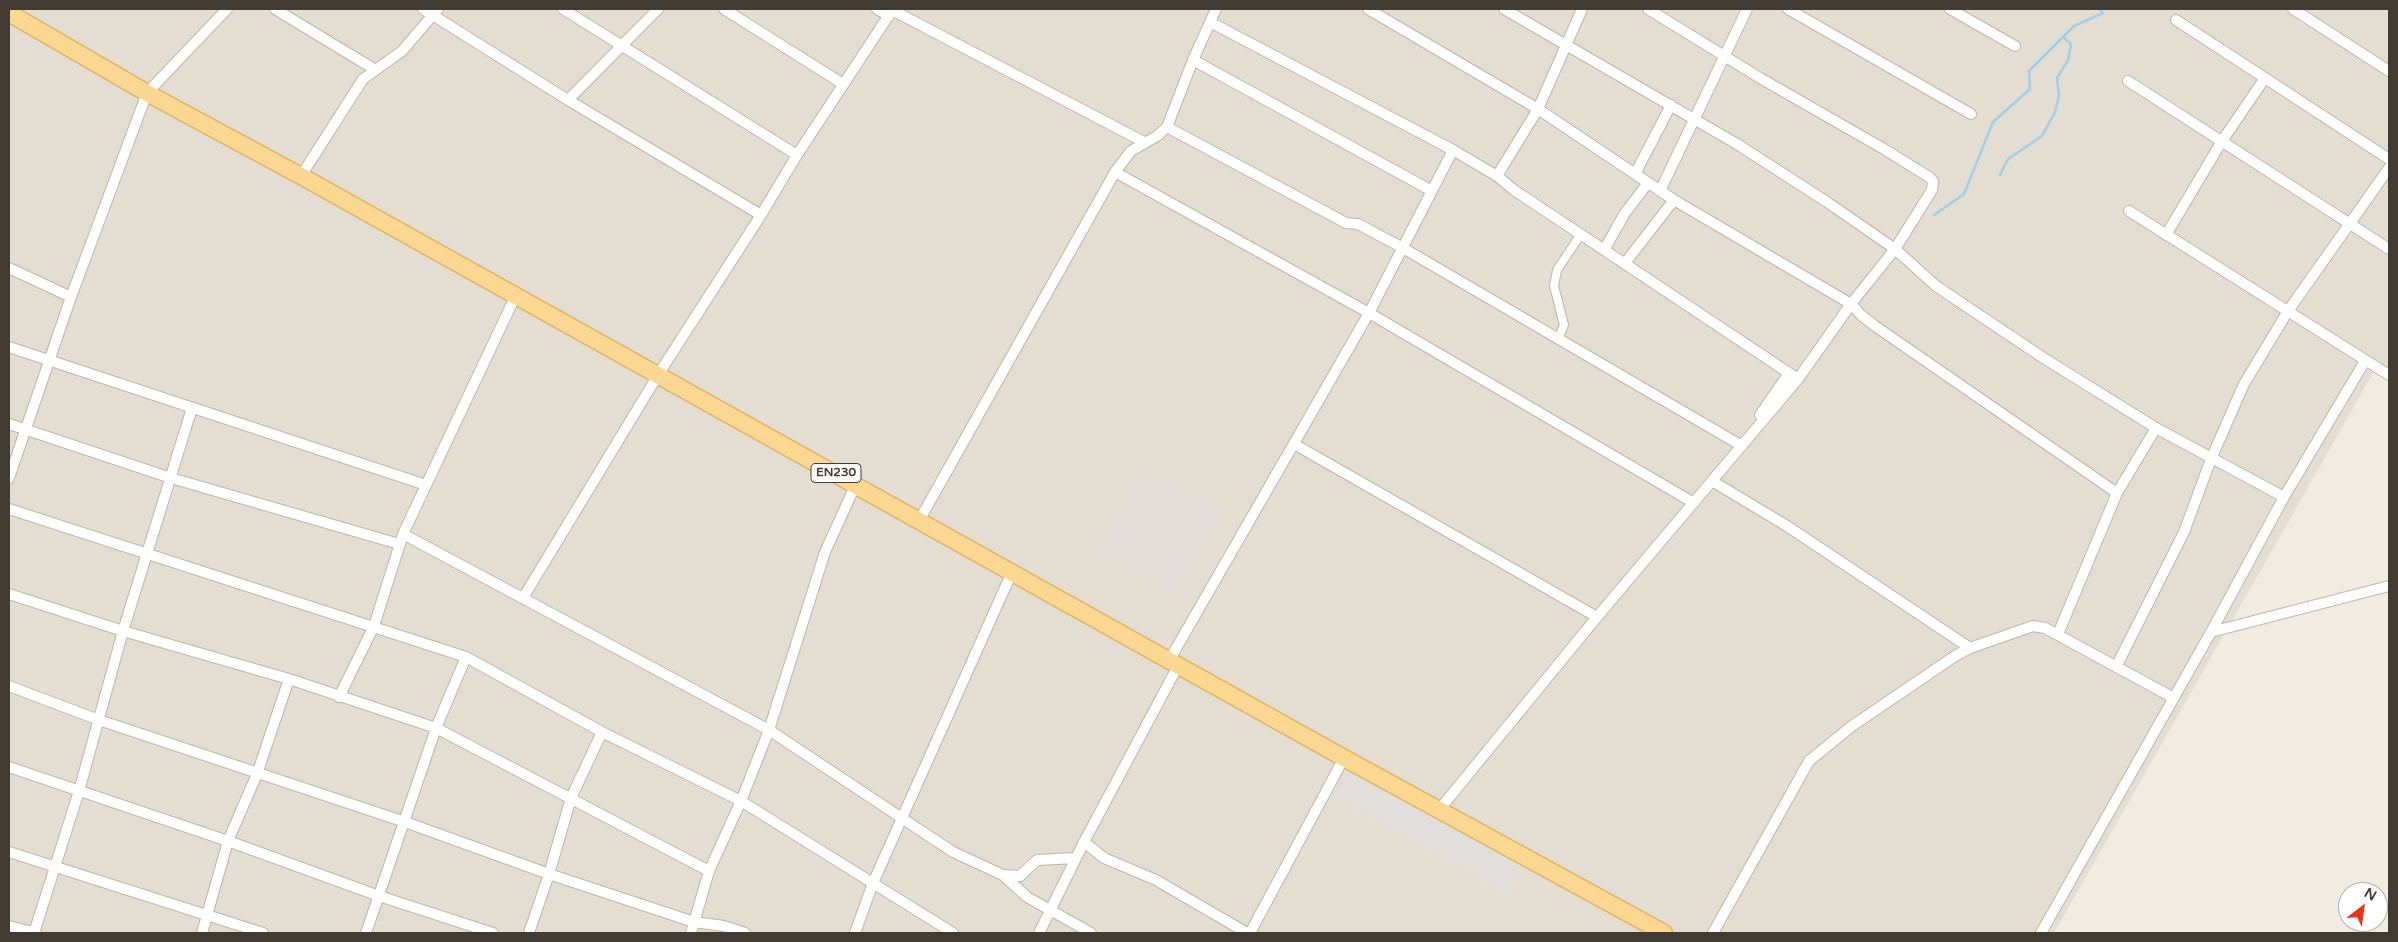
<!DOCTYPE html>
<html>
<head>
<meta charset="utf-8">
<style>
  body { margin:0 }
  #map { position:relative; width:2398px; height:942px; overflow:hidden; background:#f0ece2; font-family:"Varela Round",sans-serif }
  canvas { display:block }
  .frame { position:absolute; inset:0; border:10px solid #423b33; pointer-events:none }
  .north { position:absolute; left:2338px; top:882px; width:50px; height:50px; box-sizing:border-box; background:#fff; border:1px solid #b3b1ad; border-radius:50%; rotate:30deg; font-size:14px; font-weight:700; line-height:20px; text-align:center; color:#423b33 }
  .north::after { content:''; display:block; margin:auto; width:18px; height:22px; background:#f13019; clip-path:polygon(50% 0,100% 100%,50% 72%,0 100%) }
</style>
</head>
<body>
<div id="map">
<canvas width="2398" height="942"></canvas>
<div class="frame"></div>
<div class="north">N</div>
</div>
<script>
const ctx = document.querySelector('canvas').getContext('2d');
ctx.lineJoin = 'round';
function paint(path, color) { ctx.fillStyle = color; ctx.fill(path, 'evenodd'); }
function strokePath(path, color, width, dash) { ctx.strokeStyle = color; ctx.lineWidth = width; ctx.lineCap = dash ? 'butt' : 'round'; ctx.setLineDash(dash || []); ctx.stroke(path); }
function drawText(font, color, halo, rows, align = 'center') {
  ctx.font = font + ' "Varela Round",sans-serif'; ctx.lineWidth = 4; ctx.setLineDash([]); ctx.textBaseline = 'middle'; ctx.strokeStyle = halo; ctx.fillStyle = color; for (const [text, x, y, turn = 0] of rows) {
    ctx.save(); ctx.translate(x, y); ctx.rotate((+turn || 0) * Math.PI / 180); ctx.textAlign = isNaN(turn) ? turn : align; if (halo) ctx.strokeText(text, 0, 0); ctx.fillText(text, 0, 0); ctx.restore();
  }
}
const residential = new Path2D(`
  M9,9H2389V373L2377,366L2054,933H9Z`);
const industrial = new Path2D(`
  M1146,468L1225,508L1175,596L1098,551Z`);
const parking = new Path2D(`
  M1350,770L1523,867L1508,894L1334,797Z`);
const stream = new Path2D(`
  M2000,175L2008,159L2042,136L2055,112L2059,96L2057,78L2068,60L2071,44L2063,37
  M1934,215L1964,194L1993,122L2030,89L2029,71L2074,26L2103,13L2100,9`);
const pedestrian = new Path2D(`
  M1558,339L1564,325L1554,286L1557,270L1579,237`);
const minor = new Path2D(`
  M275,9L374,69
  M423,9L568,100L761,215
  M563,9L797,155
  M724,9L843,84
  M877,9L889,16
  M1368,9L1538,109L1674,200L1851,304L1861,315L1875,326L2117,493
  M1504,9L1737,144L1827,202L1895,249L1936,286L2042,357L2156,428L2284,497
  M1788,9L1971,114
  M1950,9L2015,46
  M2293,9L2389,71
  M892,10L1144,142
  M2176,20L2389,159
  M1210,22L1453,150L1497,176L1514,190L1798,379
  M1193,60L1432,191
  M2128,81L2389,249
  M568,100L658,9
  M1167,127L1346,223L1358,224L1403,248L1742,446
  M1115,172L1369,313L1694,503
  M1635,174L1671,105
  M301,176L363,79L402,51L438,9
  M1497,176L1538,109L1582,9
  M1660,191L1747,9
  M2129,211L2389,375
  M2166,235L2222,141L2265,78
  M1604,250L1625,213L1648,183
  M1625,263L1674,200
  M9,268L71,297
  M9,347L426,485
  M1760,415L1789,373
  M9,424L171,478L399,544
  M1294,444L1597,617
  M9,478L71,297L147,93L227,9
  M1712,481L1787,526L1970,648
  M9,509L466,657L602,732L741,801L953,933
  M920,519L1115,172L1131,151L1157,136L1167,127L1193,60L1216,9
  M403,534L769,730L953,852L1003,875L1027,897L1091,933
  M9,594L123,631L289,679L436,728L709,871
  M523,598L658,375L761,215L797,155L893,9
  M2211,632L2389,586
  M2058,634L2117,493L2156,428
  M1170,659L1369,313L1453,150
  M2116,667L2184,532L2211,459L2244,384L2288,311L2389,168
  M9,686L99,720L405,822L549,874L694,922L724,926L745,933
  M339,697L374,626L403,534L516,295
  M9,767L228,841L379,896L493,933
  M1439,810L1597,617L1798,379L1851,304L1895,249L1932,190L1933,181L1929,177L1884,149L1760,78L1648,9
  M1084,842L1104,858L1156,880L1247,933
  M9,852L263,933
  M1003,875L1020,876L1037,860L1076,858
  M9,926L36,933
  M34,933L79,791L123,631L192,408
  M202,933L228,841L257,774L289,679
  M366,933L436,728L466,657
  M529,933L549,874L571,798L602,732
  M691,933L709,871L741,801L769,730L825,552L856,484
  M855,933L873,883L1012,572
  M1039,933L1084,842L1179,664
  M1250,933L1344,758
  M1713,933L1809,761L1852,726L1955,656L1970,648L2033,626L2045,628L2172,697
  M2041,933L2211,632L2284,497L2365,361`);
const primary = new Path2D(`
  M9,13L147,93L301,176L1344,758L1664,933`);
const shields = [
  [836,473,50]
];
const shieldNames = [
  ["EN230",836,473]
];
paint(residential, '#e4ddd1');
paint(industrial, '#e2ddd8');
paint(parking, '#e1dedb');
strokePath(stream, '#a0d0ec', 2.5);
strokePath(pedestrian, '#beb6a9', 10);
strokePath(minor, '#beb6a9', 12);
strokePath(primary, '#deb463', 19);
strokePath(pedestrian, '#fff', 8);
strokePath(minor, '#fff', 10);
strokePath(primary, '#fad892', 16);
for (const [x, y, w] of shields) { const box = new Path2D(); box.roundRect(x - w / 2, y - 9.5, w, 19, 4); ctx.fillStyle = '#fff'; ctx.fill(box); strokePath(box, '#423b33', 1); }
drawText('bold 12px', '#423b33', null, shieldNames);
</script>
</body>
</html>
